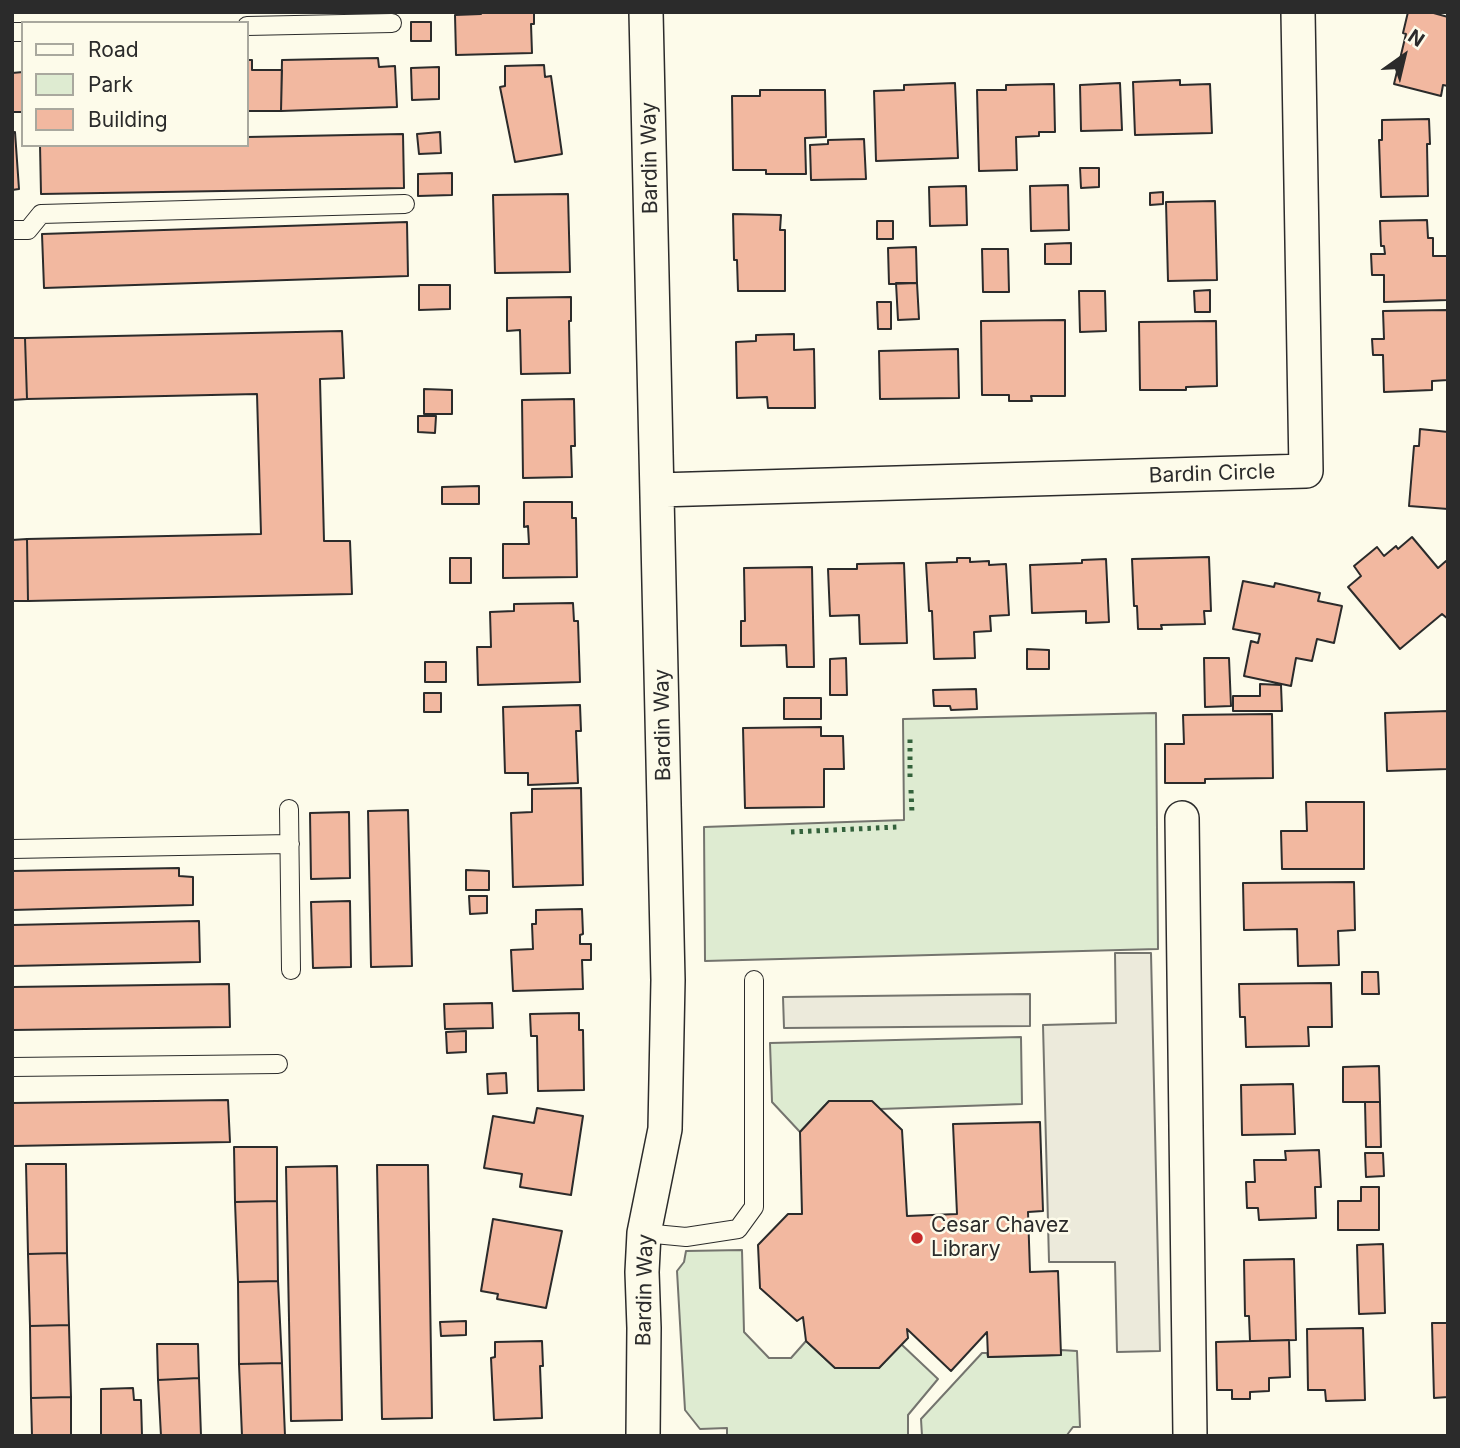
<!DOCTYPE html>
<html>
<head>
<meta charset="utf-8">
<style>
  body { margin:0 }
  #map { position:relative; width:1460px; height:1448px; overflow:hidden; background:#fdfbea; font-family:Inter,sans-serif }
  canvas { display:block }
  .frame { position:absolute; inset:0; border:14px solid #2b2b2b; pointer-events:none }
  .legend { position:absolute; left:21px; top:21px; width:228px; height:126px; box-sizing:border-box; background:#fdfbea; border:2px solid #a9a89e; margin:0; padding:9px 12px; list-style:none; font-size:21px; color:#2b2b2b }
  .legend li { display:flex; align-items:center; gap:14px; height:35px }
  .legend b { width:35px; border:2px solid #a9a89e }
  .north { position:absolute; left:1369px; top:21px; width:70px; height:70px; -webkit-text-stroke:5px #fdfbea; paint-order:stroke; rotate:34deg; font-size:19px; font-weight:700; line-height:28px; text-align:center; color:#2b2b2b }
  .north::after { content:''; display:block; margin:auto; width:24px; height:32px; background:#2b2b2b; clip-path:polygon(50% 0,100% 100%,50% 72%,0 100%) }
</style>
</head>
<body>
<div id="map">
<canvas width="1460" height="1448"></canvas>
<div class="frame"></div>
<ul class="legend">
<li><b style="height:9px;background:#fdfbea"></b>Road</li>
<li><b style="height:19px;background:#deebd1"></b>Park</li>
<li><b style="height:19px;background:#f2b8a0"></b>Building</li>
</ul>
<div class="north">N</div>
</div>
<script>
const ctx = document.querySelector('canvas').getContext('2d');
ctx.lineJoin = 'round';
function paint(path, color) { ctx.fillStyle = color; ctx.fill(path, 'evenodd'); }
function strokePath(path, color, width, dash) { ctx.strokeStyle = color; ctx.lineWidth = width; ctx.lineCap = dash ? 'butt' : 'round'; ctx.setLineDash(dash || []); ctx.stroke(path); }
function drawText(font, color, halo, rows, align = 'center') {
  ctx.font = font + ' Inter,sans-serif'; ctx.lineWidth = 5; ctx.setLineDash([]); ctx.textBaseline = 'middle'; ctx.strokeStyle = halo; ctx.fillStyle = color; for (const [text, x, y, turn = 0] of rows) {
    ctx.save(); ctx.translate(x, y); ctx.rotate((+turn || 0) * Math.PI / 180); ctx.textAlign = isNaN(turn) ? turn : align; if (halo) ctx.strokeText(text, 0, 0); ctx.fillText(text, 0, 0); ctx.restore();
  }
}
const green = new Path2D(`
  M1156,713L1158,949L705,961L704,827L904,820L903,719Z
  M1021,1037L1022,1104L880,1109L829,1101L800,1132L772,1102L770,1043Z
  M742,1250L744,1332L769,1358H791L806,1341L835,1368H879L901,1344L938,1379L908,1415V1436H727V1428L700,1429L685,1410L677,1271L684,1262L686,1251Z
  M1061,1350L1077,1351L1080,1427H1073L1067,1435L922,1436L921,1419L982,1353H987L988,1357L1061,1355Z`);
const parking = new Path2D(`
  M1115,953H1151L1160,1351L1117,1352L1115,1262H1049L1043,1025L1116,1023Z
  M1030,994V1026L784,1028L783,997Z`);
const building = new Path2D(`
  M481,12H534V24H531L532,53L456,55L455,15L481,14Z
  M1408,12H1430L1448,17V86L1443,85L1441,96L1394,84L1406,34L1403,33Z
  M411,22H431V41H411Z
  M378,58L379,67L395,66L397,107L281,111L282,60Z
  M247,60H252V70H282L281,111H247Z
  M544,65L545,77L551,76L562,154L515,162L500,87L505,86V66Z
  M439,67V99L412,100L411,68Z
  M23,72V112H12V73Z
  M1180,80V85L1210,84L1212,133L1135,135L1133,82Z
  M955,83L958,158L876,161L874,91L904,90V85Z
  M1120,83L1122,130L1081,131L1080,85Z
  M1054,84L1055,132H1039V136L1016,137L1017,170L979,171L977,90H1006V85Z
  M760,90H825L826,137L805,138L806,174H766V170H733L732,96H760Z
  M1429,119L1430,144H1427L1428,196L1381,197L1379,140H1382V120Z
  M15,132L19,189L12,190V133Z
  M440,132L441,153L419,154L417,134Z
  M403,134L404,188L41,194L40,145H247V137Z
  M864,139L866,179L811,180L810,145L828,144V140Z
  M1080,168H1099V187L1081,188Z
  M452,173V195L418,196V174Z
  M1068,185L1069,230L1031,231L1030,186Z
  M966,186L967,225L930,226L929,187Z
  M1163,192V204L1150,205V193Z
  M568,194L570,272L495,273L493,195Z
  M1215,201L1217,280L1168,281L1166,202Z
  M733,214L781,215L780,230H785V291H738L737,260H734Z
  M1427,220L1428,238H1433V256H1448V300L1384,302V275H1372L1371,254H1385L1384,246H1381L1380,221Z
  M877,221H893V239H877Z
  M407,222L408,276L44,288L42,234Z
  M1071,243V264H1045V244Z
  M916,247L917,283L889,284L888,248Z
  M982,249H1008L1009,292H983Z
  M896,283H917L919,319L898,320Z
  M419,285H450V309L419,310Z
  M1210,290V312H1195L1194,291Z
  M1079,291H1105L1106,331L1080,332Z
  M571,297V321H569L570,373L521,374L520,330L507,331V298Z
  M877,302H891V329H878Z
  M1448,310V380L1432,381V390L1384,392L1383,355H1373L1372,339H1384L1383,311Z
  M1065,320V396H1031L1032,401H1009V395H982L981,321Z
  M1216,321L1217,386L1186,387V390H1140L1139,322Z
  M342,331L344,378L320,379L324,541H350L352,594L28,601L27,539L261,534L257,394L27,399L25,338Z
  M794,334V350L814,349L815,408H768L767,397L737,398L736,342L756,341V335Z
  M12,338H25L27,399L12,400Z
  M958,349L959,398L880,399L879,351Z
  M424,389L452,390V414H424Z
  M574,399L575,446H571L572,477L523,478L522,400Z
  M418,416H436L435,433L418,432Z
  M1420,429L1448,432V509L1409,506L1414,446H1419Z
  M479,486V504H442V487Z
  M524,502H572V518H576L577,577L503,578V544H529L528,526L524,527Z
  M1412,537L1438,568L1446,561L1448,562V619L1442,614L1400,649L1348,587L1361,576L1354,566L1377,547L1384,556L1396,546L1398,549Z
  M27,539L28,601H12V540Z
  M1209,557L1211,611H1204L1205,624L1161,625L1162,629H1138L1137,606H1134L1132,559Z
  M450,558H471V583H450Z
  M957,558H970V562L989,561V565L1006,564L1009,615L990,616L991,631L974,632L975,658L934,659L932,611H929L926,563L957,562Z
  M1106,559L1109,622L1086,623V611L1032,613L1030,565L1082,563V560Z
  M904,563L907,643L860,644L859,615L830,616L828,569H857V564Z
  M812,567L814,667H787L786,645L741,646V621H745L744,568Z
  M1243,581L1274,587L1275,583L1320,593L1318,601L1342,606L1334,643L1317,639L1312,661L1296,658L1291,686L1244,676L1251,641L1258,643L1260,634L1233,629Z
  M573,603L574,621H578L580,682L478,685L477,647H491L490,612L514,611V604Z
  M1027,649L1049,650V669H1027Z
  M846,658L847,695H830V659Z
  M1204,658H1229L1231,706L1205,707Z
  M425,662H446V682H425Z
  M1260,684L1281,685L1282,711H1233V696H1260Z
  M976,689L977,709L951,710L950,706H934L933,690Z
  M424,693H441V712H424Z
  M784,698H821V719H784Z
  M580,705L581,731H576L578,783L528,785V773H505L503,707Z
  M1448,711V769L1387,771L1385,713Z
  M1272,714L1273,778L1205,779V783H1165V744H1184L1183,715Z
  M821,727V736H843L844,769H824V807L745,808L743,728Z
  M581,788L583,885L513,887L511,813L532,812V789Z
  M1306,802H1364V869H1282L1281,831H1307Z
  M408,810L412,966L371,967L368,811Z
  M349,812L350,878L311,879L310,813Z
  M179,868V876L193,877V905L12,910V871Z
  M466,870L489,871V890H466Z
  M1354,882L1355,930L1338,931L1339,965L1298,966L1297,929L1244,930L1243,883Z
  M469,896H487V913L470,914Z
  M350,901L351,967L313,968L311,902Z
  M582,909L583,934L580,935V944H591V960H582L583,989L513,991L511,950L533,949L532,924H536V910Z
  M199,921L200,962L12,966V925Z
  M1362,972H1378L1379,994H1362Z
  M1331,983L1332,1027H1308L1309,1046L1246,1047L1245,1017H1240L1239,984Z
  M229,984L230,1027L12,1030V987Z
  M492,1003L493,1028L445,1029L444,1004Z
  M579,1013V1030H583L584,1090L538,1091L537,1036H531L530,1014Z
  M466,1031V1052L447,1053L446,1032Z
  M1379,1066L1380,1102H1343V1067Z
  M506,1073L507,1093L488,1094L487,1074Z
  M1293,1084L1295,1134L1242,1135L1241,1085Z
  M228,1100L230,1142L12,1146V1103Z
  M829,1101H872L902,1130L907,1216L957,1214L953,1124L1040,1122L1043,1211L1028,1212L1030,1272L1058,1271L1061,1355L988,1357L987,1332L951,1371L907,1329L908,1338L879,1368H835L806,1341L803,1317L797,1321L760,1288L758,1245L788,1214H802L800,1132Z
  M1365,1102H1380L1381,1147H1366Z
  M537,1108L583,1116L571,1195L520,1187L522,1174L484,1168L493,1116L534,1123Z
  M234,1147H277V1201L235,1202Z
  M1319,1150L1321,1187H1315L1316,1218L1259,1220L1258,1208H1247L1246,1182H1255L1254,1160H1286L1285,1151Z
  M1365,1153H1383L1384,1176L1366,1177Z
  M26,1164H66L67,1253L28,1254Z
  M377,1165H428L432,1418L382,1419Z
  M337,1166L342,1420L291,1421L286,1167Z
  M1361,1187H1379V1230H1338V1201H1361Z
  M277,1201L278,1281L238,1282L235,1202Z
  M493,1219L562,1231L546,1308L497,1299L498,1294L481,1291Z
  M1383,1244L1385,1313L1359,1314L1357,1245Z
  M67,1253L69,1325L30,1326L28,1254Z
  M1294,1259L1296,1340L1250,1341L1249,1316H1245L1244,1260Z
  M278,1281L282,1363L239,1364L238,1282Z
  M466,1321V1335L441,1336L440,1322Z
  M1432,1323H1448V1397L1434,1398Z
  M69,1325L71,1397L31,1398L30,1326Z
  M1363,1328L1365,1400L1326,1401L1325,1390H1308L1307,1329Z
  M1289,1340L1290,1377L1269,1378V1391L1250,1392V1399H1232V1390H1217L1216,1342Z
  M542,1341L543,1366H540L542,1418L494,1420L491,1358L495,1357V1342Z
  M157,1344H198L199,1378L158,1380Z
  M282,1363L285,1436H242L239,1364Z
  M199,1378L201,1436H161L158,1380Z
  M133,1388L134,1400H141L142,1436H101V1389Z
  M71,1397V1436H32L31,1398Z`);
const lane = new Path2D(`
  M247,26L392,23
  M12,32H23
  M12,230H28L41,214L405,204
  M289,809L291,970
  M12,849L290,844
  M12,1067L278,1064
  M644,1233L686,1237L738,1229L754,1207V980`);
const street = new Path2D(`
  M658,490L1306,471L1298,12
  M1182,818L1190,1436
  M643,1436L644,1328L642,1272L644,1233L665,1129L668,980L646,12`);
const hedge = new Path2D(`
  M910,777V739
  M911,790L912,814
  M791,832L897,827`);
const markers = [
  [917,1238,7,"#c62828"]
];
const streetNames = [
  ["Bardin Way",650,158,-91],
  ["Bardin Circle",1212,474,-2],
  ["Bardin Way",663,725,-91],
  ["Bardin Way",645,1290,-89]
];
const poiNames = [
  ["Cesar Chavez",931,1226],
  ["Library",931,1250]
];
paint(green, '#deebd1');
strokePath(green, '#74746e', 2);
paint(parking, '#eceadb');
strokePath(parking, '#74746e', 2);
paint(building, '#f2b8a0');
strokePath(building, '#2b2b2b', 2);
strokePath(lane, '#2b2b2b', 20);
strokePath(street, '#2b2b2b', 36);
strokePath(lane, '#fdfbea', 18);
strokePath(street, '#fdfbea', 33);
strokePath(hedge, '#34623c', 5, [3.5, 5]);
for (const [x, y, r, color] of markers) { const dot = new Path2D(); dot.arc(x, y, r, 0, 2 * Math.PI); ctx.fillStyle = color; ctx.fill(dot); strokePath(dot, '#fdfbea', 2.5); }
drawText('21px', '#2b2b2b', '#fdfbea', streetNames);
drawText('21px', '#2b2b2b', '#fdfbea', poiNames, 'left');
</script>
</body>
</html>
